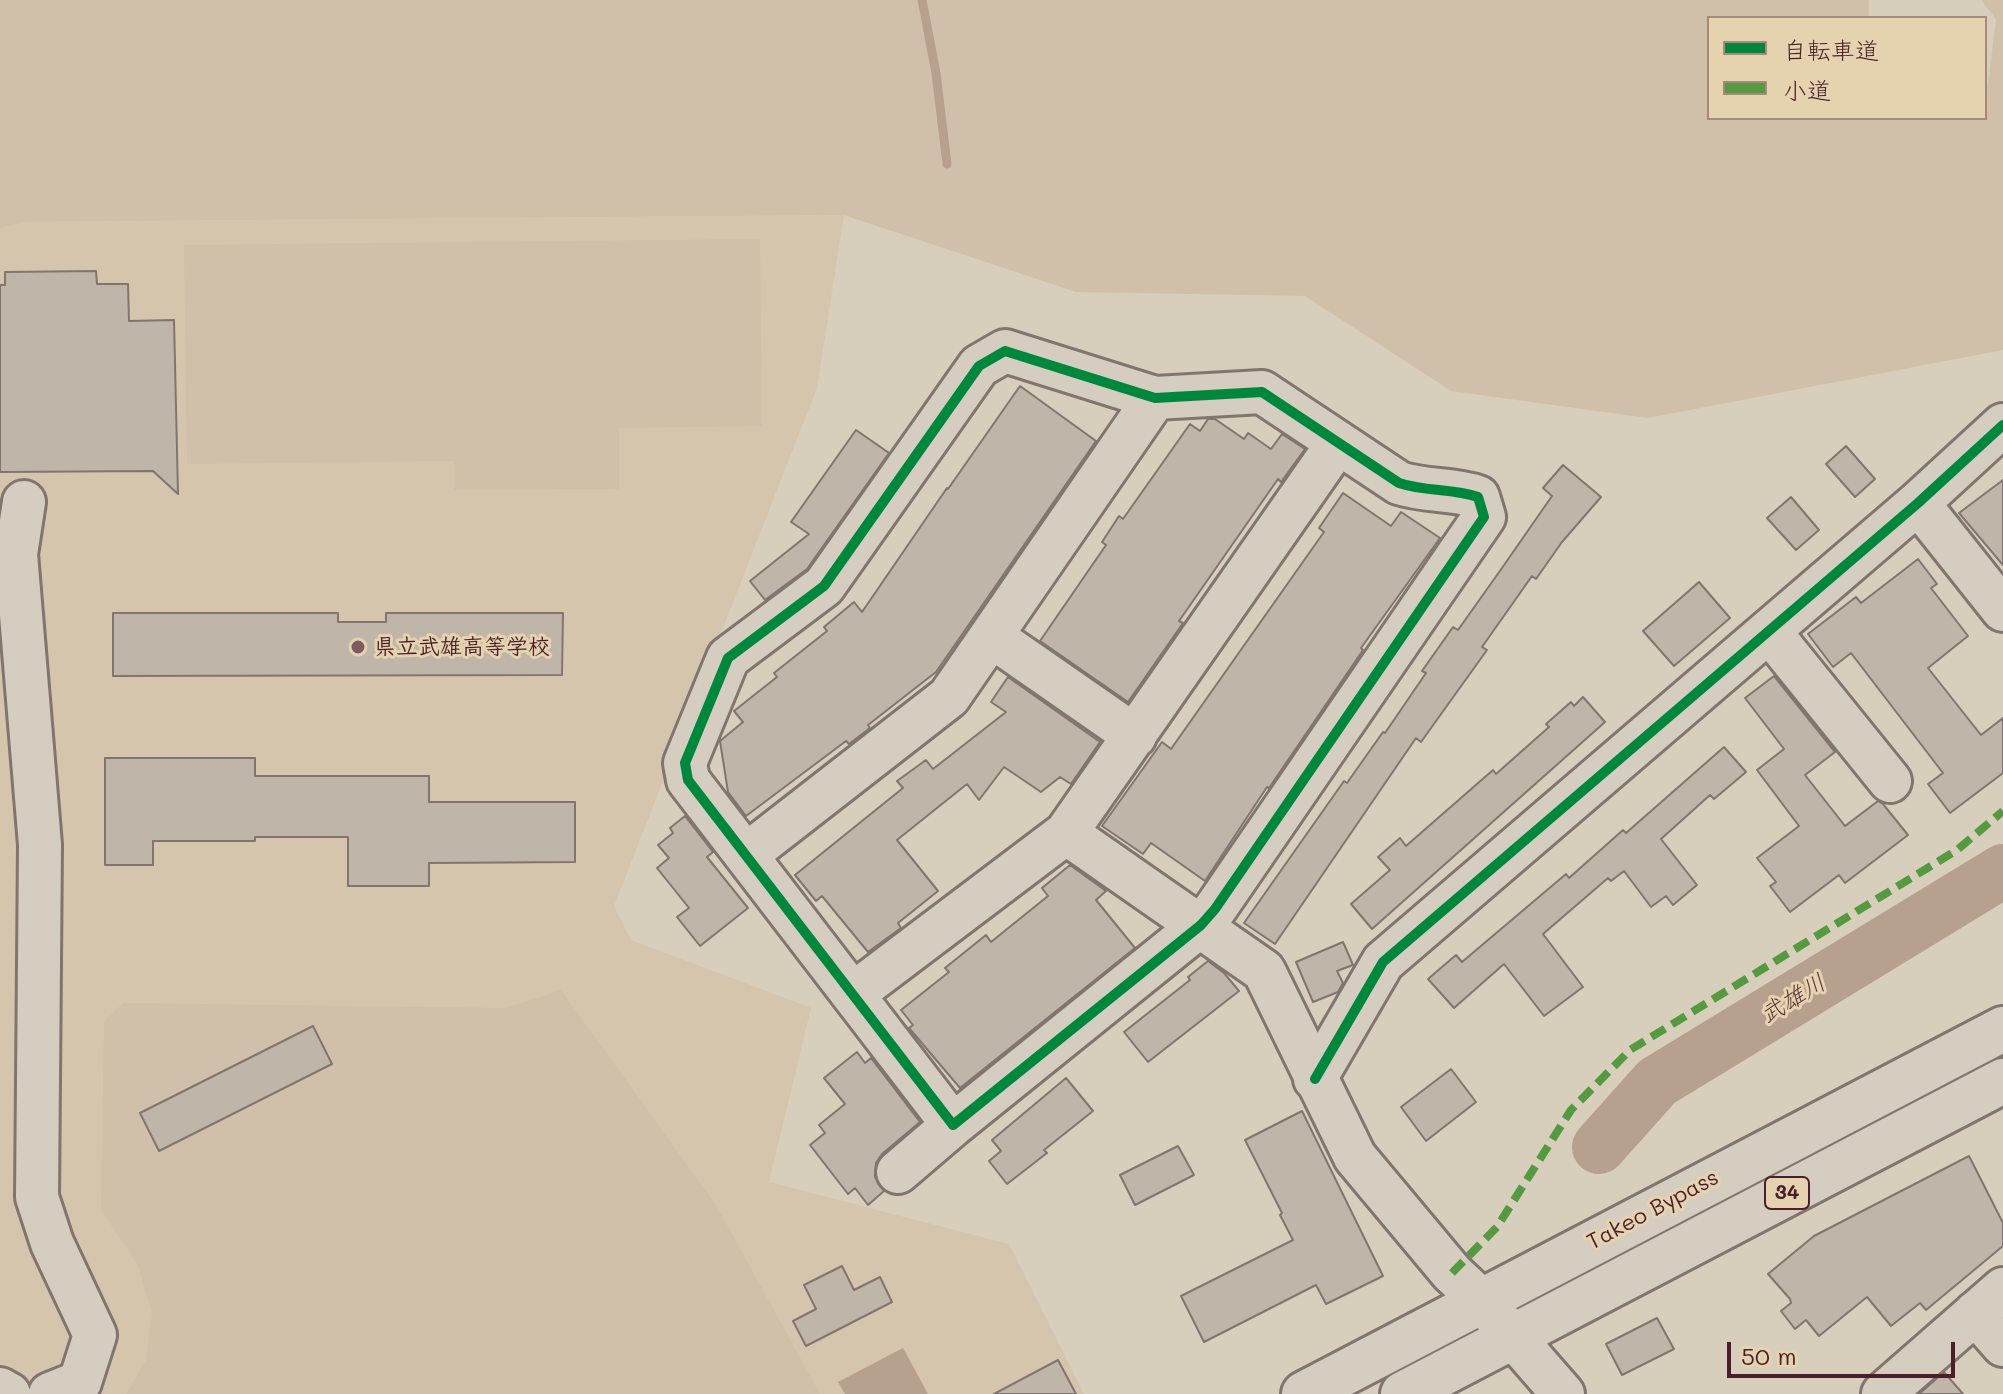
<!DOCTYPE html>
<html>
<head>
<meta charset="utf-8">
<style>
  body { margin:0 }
  #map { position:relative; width:2003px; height:1394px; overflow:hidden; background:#d8cebc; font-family:Mali,"Klee One",sans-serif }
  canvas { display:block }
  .legend { position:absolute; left:1707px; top:16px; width:280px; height:104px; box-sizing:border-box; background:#e5d2af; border:2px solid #a78a7a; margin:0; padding:10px 14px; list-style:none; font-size:24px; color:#4a1f2b }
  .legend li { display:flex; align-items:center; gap:16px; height:40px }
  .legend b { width:40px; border:2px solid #a78a7a }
  .scale { position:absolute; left:1727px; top:1342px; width:228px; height:36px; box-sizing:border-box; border:4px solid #4a1f2b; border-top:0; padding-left:10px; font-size:24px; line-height:28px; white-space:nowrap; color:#4a1f2b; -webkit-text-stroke:6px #e5d2af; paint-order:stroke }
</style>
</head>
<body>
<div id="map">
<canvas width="2003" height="1394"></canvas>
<ul class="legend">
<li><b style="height:10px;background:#00873e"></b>自転車道</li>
<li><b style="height:10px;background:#559a41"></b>小道</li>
</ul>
<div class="scale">50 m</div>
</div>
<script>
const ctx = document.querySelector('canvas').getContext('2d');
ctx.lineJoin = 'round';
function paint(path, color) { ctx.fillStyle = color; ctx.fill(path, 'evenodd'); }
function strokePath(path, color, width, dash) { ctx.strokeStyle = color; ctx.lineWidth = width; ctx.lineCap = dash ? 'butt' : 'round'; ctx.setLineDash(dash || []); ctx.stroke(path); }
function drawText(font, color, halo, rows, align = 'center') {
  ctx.font = font + ' Mali,"Klee One",sans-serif'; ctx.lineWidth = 6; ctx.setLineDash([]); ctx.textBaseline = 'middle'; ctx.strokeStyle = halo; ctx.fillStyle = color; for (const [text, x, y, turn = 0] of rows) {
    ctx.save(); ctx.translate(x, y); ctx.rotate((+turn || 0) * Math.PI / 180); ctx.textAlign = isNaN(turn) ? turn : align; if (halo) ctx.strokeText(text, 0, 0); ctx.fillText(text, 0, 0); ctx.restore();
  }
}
const built = new Path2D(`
  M844,215L817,388L614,906L631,940L811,1008L769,1182L1009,1244L1084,1394H0V228L24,222Z`);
const green = new Path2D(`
  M0,0H1869V18H1709V118H1985V85L1988,84L1996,19L1981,0H2003V350L1648,418L1451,391L1305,296L1076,292L844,215L24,222L0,228Z
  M760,239L762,426L619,428V489L454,490V461L187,464L184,245Z
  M561,990L716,1205L820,1394H126L146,1360L152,1314L138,1265L101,1210L104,1022L123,1003L506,1008Z`);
const water = new Path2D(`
  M903,1348L928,1394H845L838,1382Z`);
const stream = new Path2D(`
  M922,0L936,73L947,164`);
const river = new Path2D(`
  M1599,1147L1657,1082L2003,871`);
const building = new Path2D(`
  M96,271L97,284H128L129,321L174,320L178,494L153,471L0,472V285H5V272Z
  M1020,386L1096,441L936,672L868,725L870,728L849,744L846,741L746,816L728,792L720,741L743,722L734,711L777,677L774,673L827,631L824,627L854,602L862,612L947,488L948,489Z
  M1208,419H1215L1244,439L1248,433L1271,449L1282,434L1305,449L1281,482L1278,479L1179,621L1183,623L1128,702L1040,641L1106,545L1102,542L1119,516L1123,519L1190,424L1200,431Z
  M856,430L889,453L807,569L765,600L750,581L809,534L791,522Z
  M1846,446L1875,479L1855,497L1826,464Z
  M1563,465L1601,497L1562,542L1536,579L1532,576L1482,647L1487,650L1421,742L1416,738L1275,944L1244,923L1344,781L1347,783L1383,732L1385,733L1426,673L1422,671L1453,627L1458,630L1502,568L1552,496L1543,488Z
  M2003,480V565L1959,513Z
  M1343,493L1391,526L1401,512L1440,538L1361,648L1363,650L1269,788L1267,787L1205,881L1151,843L1143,854L1102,826L1162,742L1171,749L1324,532L1319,528Z
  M1791,497L1819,530L1796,550L1767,518Z
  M1918,559L1937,584L1931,588L1968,636L1928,668L1981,735L2003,718V773L1950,813L1928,784L1943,773L1851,653L1833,667L1808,634L1856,597L1861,603Z
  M1699,582L1730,618L1674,666L1643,631Z
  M113,613H338V622H386V613H563L562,675L113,676Z
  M1774,676L1835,752L1805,775L1845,826L1878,801L1883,804L1908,835L1845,883L1839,875L1790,912L1770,886L1776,882L1757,858L1799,826L1757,770L1784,749L1745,698Z
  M1008,677L1100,742L1071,784L1060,777L1041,792L1004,767L979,800L967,784L897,840L938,891L898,923L901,928L868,952L822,896L816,901L795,875L903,788L897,781L926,760L933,769L1006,712L991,702Z
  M1583,697L1605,722L1372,929L1351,904L1390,870L1378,857L1400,838L1406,846L1493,770L1496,774L1549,727L1546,724L1571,702L1574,706Z
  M1724,747L1746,772L1714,799L1710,795L1661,839L1697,885L1673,905L1666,896L1651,907L1624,871L1611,881L1608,878L1543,934L1583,987L1544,1016L1504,964L1454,1008L1428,979L1456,955L1462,962L1566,874L1569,878L1623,830L1626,833Z
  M105,758H255V776H429V802H575V862L429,863V886H348V837H255V841H153V865H105Z
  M685,816L713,852L707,857L748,908L700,946L677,917L689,908L657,868L669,858L658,845L673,833L670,828Z
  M1070,865L1106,891L1096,900L1135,948L960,1088L909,1028L913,1025L901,1010L949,972L945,968L986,935L991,942L1048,896L1042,888Z
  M1343,942L1353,965L1337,971L1343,983L1338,992L1313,1002L1296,962Z
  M1208,961L1224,973L1239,991L1148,1062L1124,1032L1190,980L1188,977Z
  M313,1026L332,1064L159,1151L140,1113Z
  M857,1052L865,1063L871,1058L920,1122L882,1154L876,1163L875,1177L884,1191L868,1205L855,1188L848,1194L810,1145L825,1133L819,1125L845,1104L824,1078Z
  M1451,1069L1476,1102L1426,1141L1401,1107Z
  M1066,1078L1093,1111L1044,1150L1047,1153L1007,1184L989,1161L1001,1151L992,1140Z
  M1302,1111L1383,1276L1326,1304L1316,1285L1204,1342L1181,1296L1293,1240L1280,1215L1282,1213L1245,1140Z
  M1178,1146L1194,1175L1135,1205L1120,1175Z
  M1969,1156L2003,1223V1246L1926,1310L1920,1303L1891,1326L1867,1297L1819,1336L1806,1320L1795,1329L1781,1311L1791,1303L1790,1299L1768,1274L1814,1236Z
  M842,1266L854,1290L880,1277L892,1302L806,1346L793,1321L816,1309L804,1285Z
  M1657,1318L1674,1349L1622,1375L1606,1344Z
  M1058,1360L1076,1394H994Z
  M1944,1372L1963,1394H1919Z`);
const minor = new Path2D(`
  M1005,351L1155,398L1262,392L1399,483C1426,492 1452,488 1478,497L1484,517L1215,909L1201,925L953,1125L688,780L685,763L728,658L824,586L979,366Z
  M24,502L16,554L40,845L37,1197L52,1243L95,1335L80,1382L50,1394
  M1918,503L2003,610
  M1769,631L1890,781
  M991,636L1135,736
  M1066,833L1264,971L1355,1157L1452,1273L1482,1301L1563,1394
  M746,855L949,697L1155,398
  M853,994L1066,833L1338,443
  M1315,1079L1383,962L1918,503L2003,425
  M898,1172L953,1125
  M1975,1313L2003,1345
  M0,1389L9,1394
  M1883,1394L2003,1289`);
const highway = new Path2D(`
  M1304,1394L2003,1029
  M1403,1394L2003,1081`);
const quiet = new Path2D(`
  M1452,1273L1497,1227L1571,1110L1630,1050L1957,850L2003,811`);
const cycleway = new Path2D(`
  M1005,351L1155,398L1262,392L1399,483C1426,492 1452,488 1478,497L1484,517L1215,909L1201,925L953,1125L688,780L685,763L728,658L824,586L979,366Z
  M1315,1079L1383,962L1918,503L2003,425`);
const markers = [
  [358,647,8,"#7c5c5e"]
];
const shields = [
  [1787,1193,44]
];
const shieldNames = [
  ["34",1787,1193]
];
const poiNames = [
  ["県立武雄高等学校",374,647]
];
const streetNames = [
  ["Takeo Bypass",1653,1210,-28]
];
const waterNames = [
  ["武雄川",1793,999,-31]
];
paint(built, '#d5c5ac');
paint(green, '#d1c0a9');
paint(water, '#b8a08f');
strokePath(stream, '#b8a08f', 9);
strokePath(river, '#b8a08f', 54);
paint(building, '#bfb6a9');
strokePath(building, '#827570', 2);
strokePath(minor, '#827570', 48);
strokePath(highway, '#827570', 50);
strokePath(minor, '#d4cdc0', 42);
strokePath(highway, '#d4cdc0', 44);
strokePath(quiet, '#559a41', 8, [16, 8]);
strokePath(cycleway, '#00873e', 10);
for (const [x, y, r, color] of markers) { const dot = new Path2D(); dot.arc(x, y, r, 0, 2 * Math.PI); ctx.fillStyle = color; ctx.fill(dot); strokePath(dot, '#e5d2af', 3); }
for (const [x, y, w] of shields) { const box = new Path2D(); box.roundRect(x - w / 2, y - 16, w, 32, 6); ctx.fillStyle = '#e5d2af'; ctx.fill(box); strokePath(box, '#4a1f2b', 2); }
drawText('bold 20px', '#4a1f2b', null, shieldNames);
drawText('bold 22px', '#4a1f2b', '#e5d2af', poiNames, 'left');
drawText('22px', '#4a1f2b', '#e5d2af', streetNames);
drawText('italic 24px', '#5d353b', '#e5d2af', waterNames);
</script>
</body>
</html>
